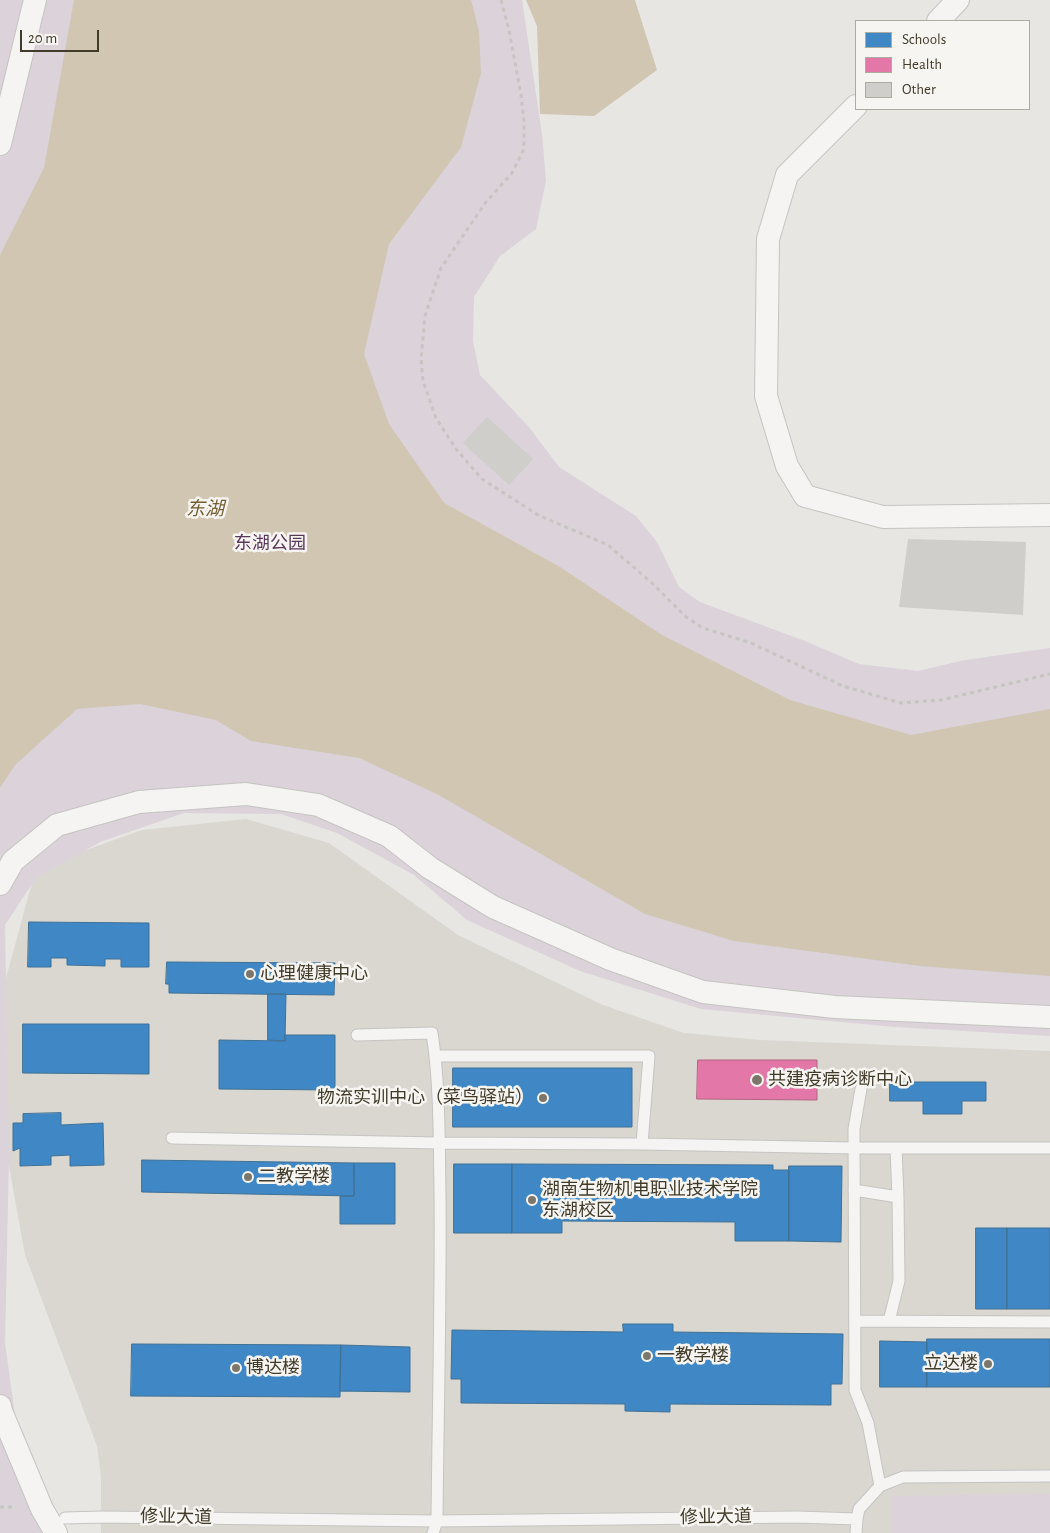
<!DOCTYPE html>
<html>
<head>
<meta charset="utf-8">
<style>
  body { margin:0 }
  #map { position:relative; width:1050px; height:1533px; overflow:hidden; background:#e7e6e3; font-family:"Alegreya Sans",sans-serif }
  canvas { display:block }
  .legend { position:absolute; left:855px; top:20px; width:175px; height:90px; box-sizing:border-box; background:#f7f5f1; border:1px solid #aeaba1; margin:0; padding:6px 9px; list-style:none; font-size:15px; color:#413b2a }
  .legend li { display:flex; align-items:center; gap:10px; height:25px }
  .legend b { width:25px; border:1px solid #aeaba1 }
  .scale { position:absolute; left:20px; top:30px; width:79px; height:22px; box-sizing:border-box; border:2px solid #413b2a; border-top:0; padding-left:6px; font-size:15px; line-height:18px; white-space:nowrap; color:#413b2a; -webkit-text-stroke:4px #f7f5f1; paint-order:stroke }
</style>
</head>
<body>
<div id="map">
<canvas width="1050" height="1533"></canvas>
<ul class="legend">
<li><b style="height:14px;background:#3f88c5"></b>Schools</li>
<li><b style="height:14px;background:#e377a8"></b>Health</li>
<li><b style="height:14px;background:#cfcecb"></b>Other</li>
</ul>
<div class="scale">20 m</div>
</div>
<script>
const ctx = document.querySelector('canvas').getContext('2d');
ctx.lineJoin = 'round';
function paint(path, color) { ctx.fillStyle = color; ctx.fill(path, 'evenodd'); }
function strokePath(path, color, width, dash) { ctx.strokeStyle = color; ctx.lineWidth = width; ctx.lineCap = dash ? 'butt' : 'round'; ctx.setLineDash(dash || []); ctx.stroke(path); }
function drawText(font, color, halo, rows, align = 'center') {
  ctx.font = font + ' "Alegreya Sans","Noto Sans SC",sans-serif'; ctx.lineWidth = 5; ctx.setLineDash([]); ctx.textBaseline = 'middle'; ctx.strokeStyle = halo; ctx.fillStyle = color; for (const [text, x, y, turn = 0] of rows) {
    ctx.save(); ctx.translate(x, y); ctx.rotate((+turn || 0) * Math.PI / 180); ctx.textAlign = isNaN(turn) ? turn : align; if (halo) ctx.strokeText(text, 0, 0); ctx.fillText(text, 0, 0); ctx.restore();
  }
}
const built = new Path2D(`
  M246,819L329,843L458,935L603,1005L684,1033L760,1040L1050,1051V1533H101V1476L97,1446L25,1255L5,1144L0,1000L36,868L142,830Z`);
const green = new Path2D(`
  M0,0H522L542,134L546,181L536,229L500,256L474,297L473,341L480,375L529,427L559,467L636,516L657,542L679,587L700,602L805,641L859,664L918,671L965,660L1050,648V1036L895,1027L701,1009L580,971L467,920L414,875L337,833L281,814L184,813L100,842L36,878L5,925L9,1157L5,1343L18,1436L66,1533H0Z
  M1050,1494V1533H892L891,1496Z`);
const water = new Path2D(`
  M74,0H471L479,31L481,73L461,147L389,244L364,354L389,424L444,503L560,567L662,635L790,700L911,735L1050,709V976L920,966L734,941L645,914L437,794L359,758L251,741L216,720L140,704L77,709L15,765L0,788V255L44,168Z
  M526,0H635L657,70L594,116L540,114L537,26Z`);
const schools = new Path2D(`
  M29,922L149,923V967H121V959H105V966L67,965V958H51V967H28Z
  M167,962L335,963L334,995L169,993V984H166Z
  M268,994H286L285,1041L268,1040Z
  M23,1024H149V1074L23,1073Z
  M285,1035H335V1090L219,1089V1040L285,1041Z
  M453,1068H632V1127H453Z
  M890,1082H986V1101H962V1114H923V1101H890Z
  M61,1113V1125L103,1123L104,1165L70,1166V1155L51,1156V1165L20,1166V1148L13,1151V1123H23V1114Z
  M142,1160L354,1163V1196L142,1192Z
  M354,1163H395V1224H340V1196H354Z
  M454,1164H512V1233H454Z
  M512,1164L773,1165V1170H789V1241H735V1222L562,1221V1233H512Z
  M789,1166H842L841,1242L789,1241Z
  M976,1228H1007V1309H976Z
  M1007,1228H1050V1309H1007Z
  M623,1324H673V1332L843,1334L842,1384H831V1405L670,1404V1412L625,1411V1404L461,1403V1379H451L452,1330L623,1332Z
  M927,1339H1050V1387H927Z
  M880,1341L927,1342V1387H880Z
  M132,1344L341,1345L340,1397L131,1396Z
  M341,1345L410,1347V1392L340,1391Z`);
const health = new Path2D(`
  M698,1060H817V1100L697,1099Z`);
const building = new Path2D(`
  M487,417L533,459L509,485L463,443Z
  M908,539L1026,542L1023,615L899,607Z`);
const path = new Path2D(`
  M501,0L509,30L521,95L524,121V149L512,173L486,202L441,268L425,316L421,359L423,381L436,418L456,449L482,479L538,515L608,545L652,583L686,617L703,628L751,643L843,686L901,703L941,700L1050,674
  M0,1507H14`);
const service = new Path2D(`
  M357,1035L432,1033C440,1085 439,1139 440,1192C441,1301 438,1411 437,1521L433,1533
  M436,1056H649L642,1144
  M861,1089L854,1129L855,1390L868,1423L880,1486
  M172,1138L439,1143L642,1144L854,1148H1050
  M896,1148L898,1197
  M854,1190L898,1197L899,1281L889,1321
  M855,1321L1050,1322
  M65,1518L102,1517L437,1521L797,1517L857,1519
  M856,1533L857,1519L859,1509L880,1486L903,1477L1050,1476`);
const minor = new Path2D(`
  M938,21L958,0
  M856,106L787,175L768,239L766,396L787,466L805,496L883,517L1050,515
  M0,144L35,0
  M0,884L13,861L57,825L139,802L246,794L318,805L389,836L430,868L493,907L610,959L703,992L835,1007L1050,1017
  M0,1406L1,1411L42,1509L56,1533`);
const markers = [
  [250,974,5,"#7b776b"],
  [757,1080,6,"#7b776b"],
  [543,1098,5,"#7b776b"],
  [248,1177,5,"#7b776b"],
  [532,1200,5,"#7b776b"],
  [647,1356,5,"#7b776b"],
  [988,1364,5,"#7b776b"],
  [236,1368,5,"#7b776b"]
];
const parkNames = [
  ["东湖公园",270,544]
];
const poiNames = [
  ["心理健康中心",260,974],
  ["共建疫病诊断中心",768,1080],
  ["物流实训中心（菜鸟驿站）",533,1098,"right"],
  ["二教学楼",258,1177],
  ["湖南生物机电职业技术学院",542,1190],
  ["东湖校区",542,1211],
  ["一教学楼",657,1356],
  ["立达楼",978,1364,"right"],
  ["博达楼",246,1368]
];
const streetNames = [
  ["修业大道",176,1517,1],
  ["修业大道",716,1517,-1]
];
const waterNames = [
  ["东湖",205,509]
];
paint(built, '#dad7d1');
paint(green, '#dbd2da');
paint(water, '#d1c6b2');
paint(schools, '#3f88c5');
strokePath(schools, '#407196', 1);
paint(health, '#e377a8');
strokePath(health, '#b26582', 1);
paint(building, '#cfcecb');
strokePath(service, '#c5c4c1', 13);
strokePath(minor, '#c5c4c1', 24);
strokePath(path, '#c7c5c1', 3, [4, 4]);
strokePath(service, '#f5f4f2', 11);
strokePath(minor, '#f5f4f2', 22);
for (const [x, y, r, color] of markers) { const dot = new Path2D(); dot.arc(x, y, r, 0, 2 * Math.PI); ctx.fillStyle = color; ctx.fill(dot); strokePath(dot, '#f7f5f1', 2); }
drawText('18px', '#5a385c', '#f7f5f1', parkNames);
drawText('18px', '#413b2a', '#f7f5f1', poiNames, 'left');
drawText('18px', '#413b2a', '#f7f5f1', streetNames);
drawText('italic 19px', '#736035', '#f7f5f1', waterNames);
</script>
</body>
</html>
